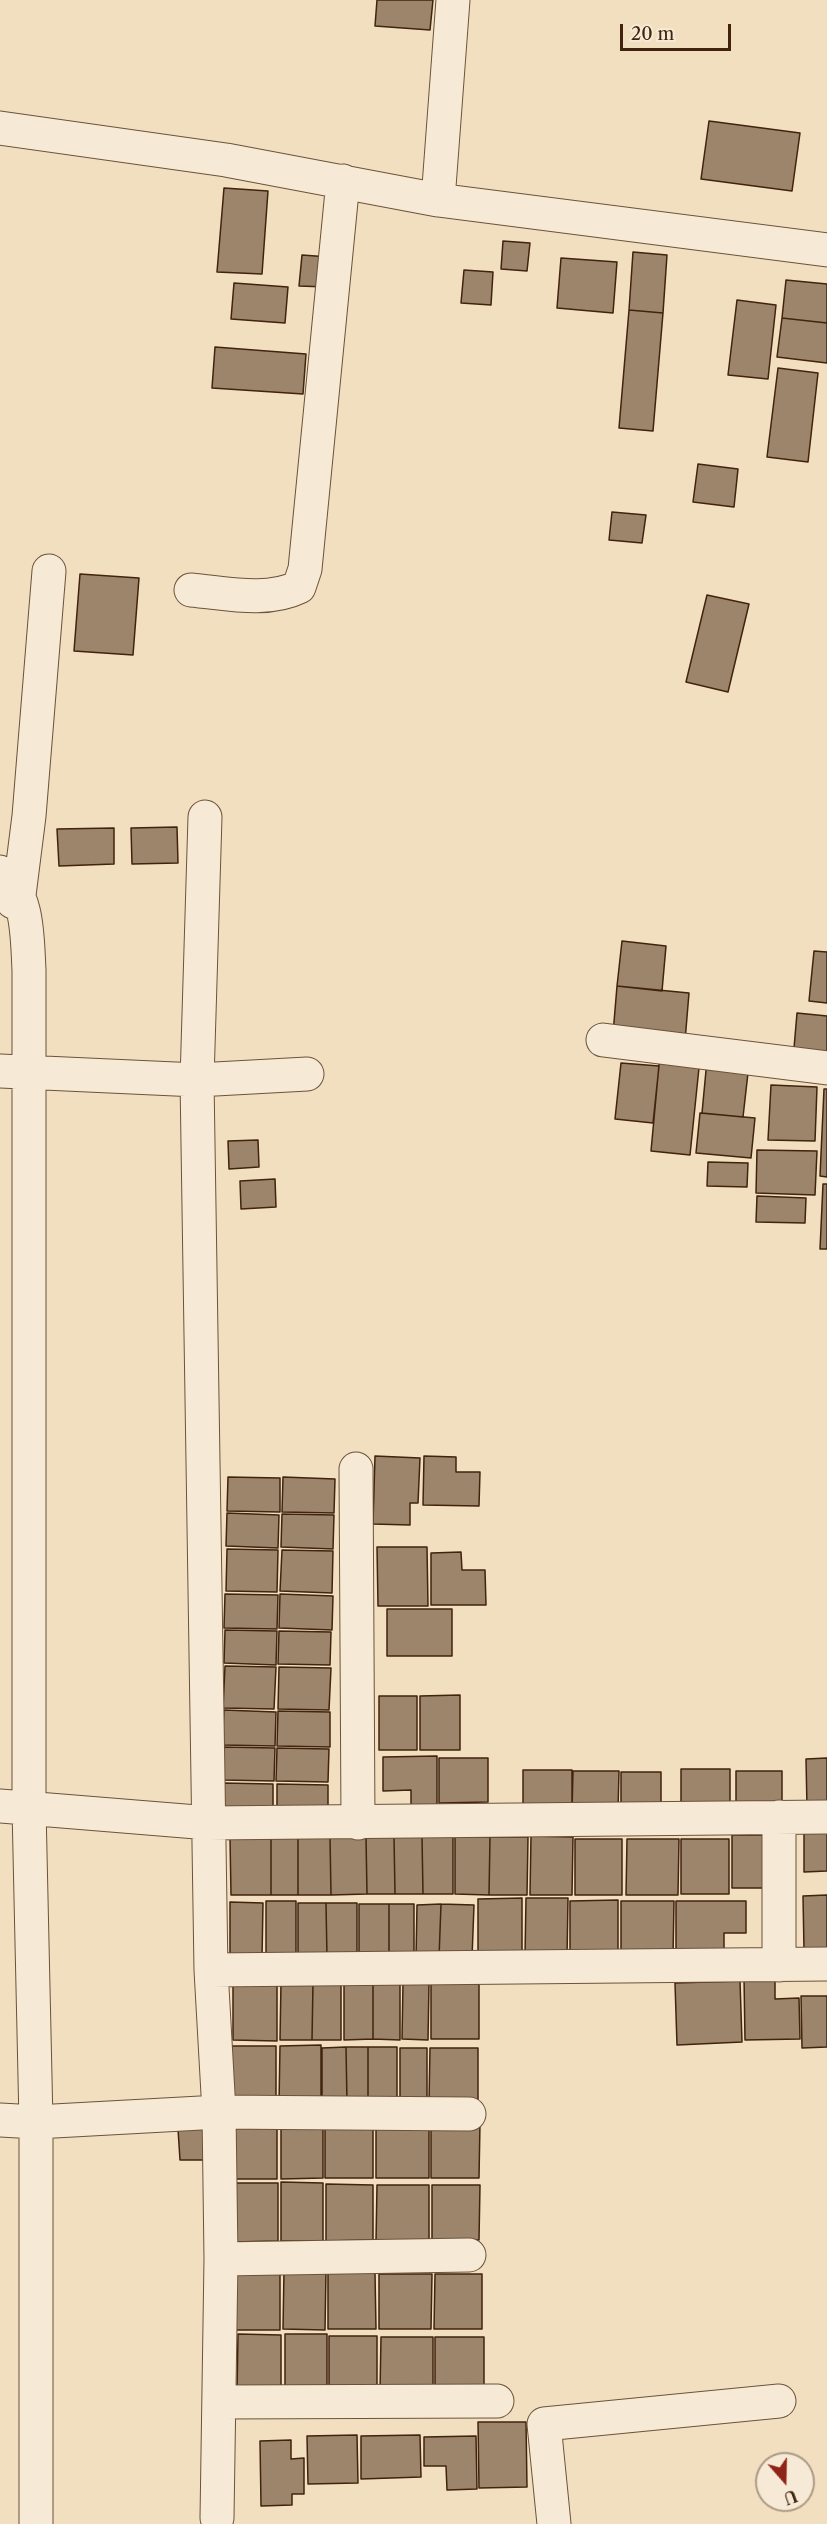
<!DOCTYPE html>
<html>
<head>
<meta charset="utf-8">
<style>
  body { margin:0 }
  #map { position:relative; width:827px; height:2524px; overflow:hidden; background:#f1dfc0; font-family:"Libre Caslon Text",serif }
  canvas { display:block }
  .north { position:absolute; left:755px; top:2452px; width:60px; height:60px; box-sizing:border-box; background:#f6ead6; border:2px solid #ae9a86; border-radius:50%; rotate:160deg; font-size:16px; font-weight:700; line-height:24px; text-align:center; color:#41230e }
  .north::after { content:''; display:block; margin:auto; width:21px; height:27px; background:#8f2418; clip-path:polygon(50% 0,100% 100%,50% 72%,0 100%) }
  .scale { position:absolute; left:620px; top:24px; width:111px; height:27px; box-sizing:border-box; border:3px solid #41230e; border-top:0; padding-left:8px; font-size:18px; line-height:21px; white-space:nowrap; color:#41230e; -webkit-text-stroke:4px #f6ead6; paint-order:stroke }
</style>
</head>
<body>
<div id="map">
<canvas width="827" height="2524"></canvas>
<div class="north">U</div>
<div class="scale">20 m</div>
</div>
<script>
const ctx = document.querySelector('canvas').getContext('2d');
ctx.lineJoin = 'round';
function paint(path, color) { ctx.fillStyle = color; ctx.fill(path, 'evenodd'); }
function strokePath(path, color, width, dash) { ctx.strokeStyle = color; ctx.lineWidth = width; ctx.lineCap = dash ? 'butt' : 'round'; ctx.setLineDash(dash || []); ctx.stroke(path); }
const building = new Path2D(`
  M377,0H433L430,30L375,26Z
  M709,121L800,133L792,191L701,179Z
  M224,188L268,191L262,274L217,272Z
  M503,241L530,243L527,271L501,269Z
  M633,252L667,255L663,313L629,310Z
  M302,255L329,257L327,287L299,286Z
  M561,258L617,262L613,313L557,308Z
  M464,270L493,272L491,305L461,303Z
  M786,280L827,284V323L782,318Z
  M234,283L288,287L285,323L231,319Z
  M737,300L776,305L768,379L728,375Z
  M629,310L663,313L653,431L619,428Z
  M782,318L827,323V363L777,357Z
  M215,347L306,354L303,394L212,388Z
  M778,368L818,373L808,462L767,457Z
  M698,464L738,469L734,507L693,502Z
  M612,512L646,515L642,543L609,540Z
  M80,574L139,578L133,655L74,651Z
  M707,595L749,604L728,692L686,682Z
  M177,827L178,863L132,864L131,828Z
  M114,828V864L59,866L57,829Z
  M622,941L666,946L662,991L617,986Z
  M814,951L827,952V1003L809,1001Z
  M617,986L689,993L685,1041L613,1034Z
  M797,1013L827,1016V1063L793,1060Z
  M660,1054L700,1058L690,1155L651,1151Z
  M707,1060L749,1064L743,1117L702,1113Z
  M621,1063L659,1066L653,1123L615,1119Z
  M771,1085L817,1087L815,1141L768,1140Z
  M824,1089H827V1177L820,1176Z
  M700,1113L755,1118L751,1158L696,1153Z
  M258,1140L259,1167L229,1169L228,1141Z
  M757,1150L817,1151L815,1195L756,1193Z
  M708,1162L748,1163L747,1187L707,1186Z
  M275,1179L276,1207L241,1209L240,1181Z
  M823,1184H827V1249H820Z
  M757,1196L806,1198L805,1223L756,1222Z
  M375,1456L420,1458L418,1503H410V1525L373,1524Z
  M424,1456L456,1457V1472H480L479,1506L423,1505Z
  M228,1477L280,1478V1512L227,1511Z
  M283,1477L335,1479L334,1513L282,1512Z
  M227,1513L279,1515L278,1548L226,1546Z
  M282,1514L334,1515L333,1549L281,1547Z
  M377,1547H427L428,1606H378Z
  M227,1549L278,1550L277,1592L226,1591Z
  M282,1550L333,1551L332,1593L280,1591Z
  M461,1552L462,1570H485L486,1605H431V1553Z
  M225,1594L278,1595L277,1629L224,1628Z
  M280,1594L333,1596L332,1630L279,1628Z
  M387,1609H452V1656H387Z
  M225,1630L277,1631L276,1665L224,1663Z
  M279,1631L331,1632L330,1665L278,1664Z
  M225,1666L276,1667L274,1709L223,1708Z
  M279,1667L331,1668L329,1710L278,1709Z
  M460,1695V1750H420V1696Z
  M379,1696H417V1750H379Z
  M224,1710L276,1712L275,1746L222,1745Z
  M278,1711L330,1712V1747L277,1746Z
  M223,1747L275,1748L274,1781L222,1780Z
  M277,1748L329,1749L328,1782L276,1781Z
  M437,1756V1812H411V1790L383,1791V1757Z
  M439,1758H488V1802L439,1803Z
  M827,1758V1807L807,1808L806,1759Z
  M681,1769H730V1812H681Z
  M523,1770H572V1808L523,1807Z
  M573,1771H619L618,1811H572Z
  M736,1771H782V1811H736Z
  M621,1772H661V1811L621,1810Z
  M223,1783L273,1784V1816L222,1815Z
  M277,1784L328,1785V1816H277Z
  M827,1830V1871L804,1872V1831Z
  M732,1835H770L769,1888H732Z
  M455,1836L490,1837L489,1895L455,1894Z
  M531,1836L573,1837L572,1895H530Z
  M330,1837H366L367,1894L331,1895Z
  M330,1837L331,1895H298V1838Z
  M366,1837H394L395,1894H367Z
  M394,1837H422L423,1894H395Z
  M422,1837H453V1894H423Z
  M490,1837H528L527,1895H489Z
  M230,1838H271V1895H231Z
  M271,1838H298V1895H271Z
  M575,1839H622V1895H575Z
  M627,1839H679L678,1895H626Z
  M681,1839H729V1894H681Z
  M827,1895V1949L804,1950L803,1896Z
  M522,1898V1957H478V1899Z
  M526,1898H568L567,1957H525Z
  M618,1900V1956H570V1901Z
  M266,1901H296V1960H266Z
  M621,1901H674L673,1957H621Z
  M676,1901H746V1933H724V1956H676Z
  M230,1902L263,1903L262,1959H230Z
  M298,1903H326L327,1959H298Z
  M326,1903H357V1959H327Z
  M359,1904H389V1959H359Z
  M389,1904H414V1959H389Z
  M441,1904L439,1958H416L417,1905Z
  M441,1904L474,1905L472,1958H439Z
  M744,1977H775V1999L799,1998L800,2039L745,2040Z
  M341,1981V2040H312L313,1982Z
  M740,1981L742,2042L677,2045L675,1983Z
  M233,1982H277V2041L233,2040Z
  M281,1982H313L312,2040H280Z
  M373,1983V2039L344,2040V1984Z
  M373,1983H400V2040L373,2039Z
  M403,1984H429L428,2040L402,2039Z
  M431,1984H479V2039H431Z
  M801,1996H827V2047L802,2048Z
  M321,2045V2104H279L280,2046Z
  M232,2046H276V2105L232,2104Z
  M346,2047L347,2104L322,2103V2048Z
  M346,2047H368V2104H347Z
  M368,2047H397V2104H368Z
  M400,2048H427V2104H400Z
  M430,2048H478V2103H429Z
  M233,2120H277V2179H233Z
  M281,2120H323V2178L281,2179Z
  M325,2122H373V2178H325Z
  M431,2122L480,2123L479,2178H431Z
  M376,2123H429V2178H376Z
  M204,2128L205,2160H180L178,2129Z
  M281,2182L323,2183V2241H281Z
  M233,2183H278V2241L233,2242Z
  M326,2184L373,2185V2240L326,2241Z
  M377,2185H429V2241H376Z
  M432,2185H480L479,2240H432Z
  M236,2271L280,2272V2330H236Z
  M284,2271H326L325,2330L283,2329Z
  M328,2273H375L376,2329H328Z
  M379,2274H432L431,2329H379Z
  M435,2274H482V2329H434Z
  M238,2334L281,2335V2393H237Z
  M285,2334H327V2393H285Z
  M329,2336H377V2392H329Z
  M381,2337H433V2393L380,2392Z
  M435,2337H484V2392H435Z
  M478,2422H526L527,2487L479,2488Z
  M357,2435L358,2483L308,2484L307,2436Z
  M420,2435L421,2477L361,2479V2436Z
  M476,2436L477,2489L447,2490L446,2466H424V2437Z
  M291,2440V2459L304,2458V2494H292V2505L261,2506L260,2441Z`);
const minor = new Path2D(`
  M0,128L226,160L438,200L827,250
  M438,200L453,0
  M191,590C226,593 266,603 299,587L305,569L343,181
  M205,817L197,1080L211,1970L219,2112L221,2259L217,2518
  M0,872C29,895 27,936 29,970V1808L36,2122V2524
  M13,902L19,895L29,816L49,571
  M603,1040L827,1068
  M0,1071L197,1080L307,1074
  M356,1469L358,1823
  M0,1806L209,1823L827,1817
  M779,1817V1965
  M211,1970L827,1964
  M0,2120L36,2122L219,2112L469,2114
  M221,2259L469,2255
  M219,2402L497,2401
  M554,2524L544,2424L779,2401`);
paint(building, '#9d856b');
strokePath(building, '#41230e', 1.5);
strokePath(minor, '#6d523a', 35);
strokePath(minor, '#f6ead6', 33);
</script>
</body>
</html>
